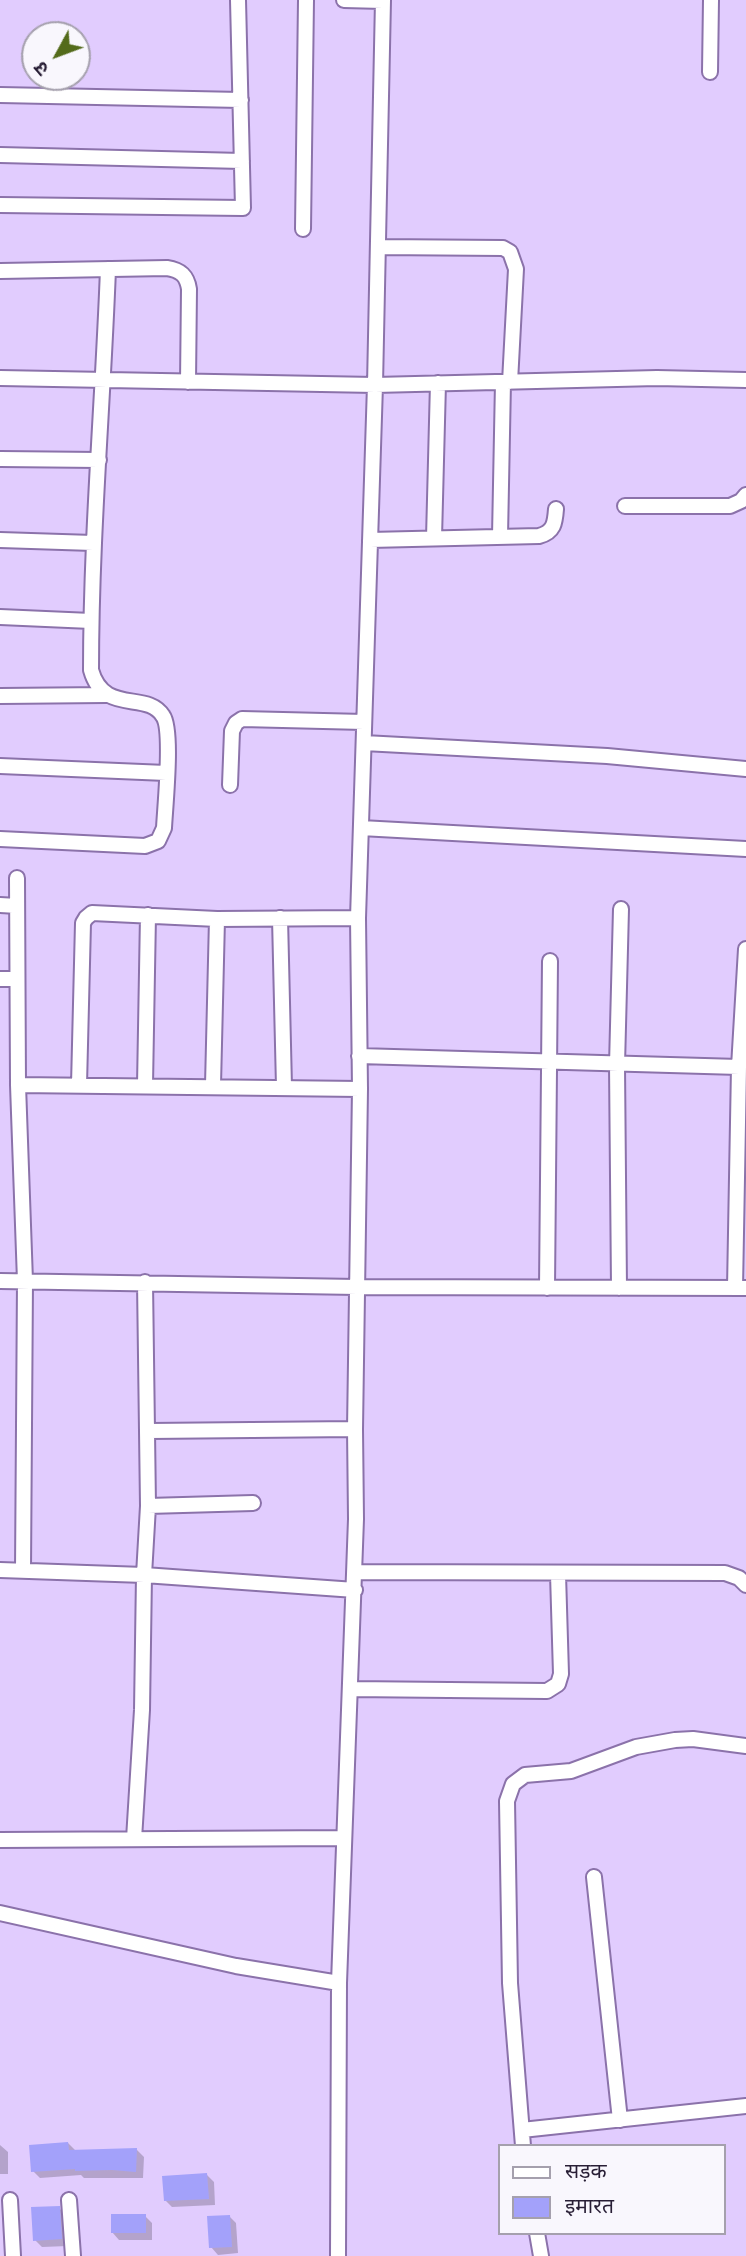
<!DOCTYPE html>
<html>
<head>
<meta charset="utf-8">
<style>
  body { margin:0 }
  #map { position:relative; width:746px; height:2256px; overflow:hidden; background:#e1ccfe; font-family:"Work Sans","Noto Sans Devanagari",sans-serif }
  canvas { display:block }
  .legend { position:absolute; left:498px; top:2144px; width:228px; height:91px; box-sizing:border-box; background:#f9f7fd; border:2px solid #a5a0ad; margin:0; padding:9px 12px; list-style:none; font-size:21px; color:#281e35 }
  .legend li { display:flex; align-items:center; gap:14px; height:35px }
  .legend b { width:35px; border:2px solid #a5a0ad }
  .north { position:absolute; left:21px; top:21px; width:70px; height:70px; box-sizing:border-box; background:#f9f7fd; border:2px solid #a5a0ad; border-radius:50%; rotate:229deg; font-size:19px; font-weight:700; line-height:28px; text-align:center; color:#281e35 }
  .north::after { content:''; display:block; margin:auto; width:24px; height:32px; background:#546b1b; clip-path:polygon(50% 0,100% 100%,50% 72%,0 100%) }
</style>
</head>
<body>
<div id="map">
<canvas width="746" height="2256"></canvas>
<ul class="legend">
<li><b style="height:9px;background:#fff"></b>सड़क</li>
<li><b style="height:19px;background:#a3a1fa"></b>इमारत</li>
</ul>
<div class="north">उ</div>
</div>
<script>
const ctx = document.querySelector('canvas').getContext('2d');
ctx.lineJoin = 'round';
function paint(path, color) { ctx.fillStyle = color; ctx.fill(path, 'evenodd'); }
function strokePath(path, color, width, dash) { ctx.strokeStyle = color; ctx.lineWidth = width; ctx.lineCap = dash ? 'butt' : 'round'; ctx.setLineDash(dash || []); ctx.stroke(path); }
const shadow = new Path2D(`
  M68,2143L76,2151L137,2150L144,2157L143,2178H84L81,2175L40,2178L33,2171Z
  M0,2145L8,2152V2174H0Z
  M207,2175L214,2182L215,2205L172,2207L165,2200Z
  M59,2208L66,2215L68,2246L42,2247L35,2240Z
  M145,2216L152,2223V2240H119L112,2232Z
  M229,2216L236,2223L238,2253L218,2255L211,2247Z`);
const building = new Path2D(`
  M68,2142L69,2150L137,2148L136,2172L112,2170L75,2171V2169L31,2172L29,2145Z
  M207,2173L209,2199L164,2201L162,2176Z
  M60,2206L62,2239L33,2241L31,2207Z
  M111,2214H146V2233H111Z
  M230,2215L232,2247L209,2248L207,2216Z`);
const minor = new Path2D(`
  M344,0L383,1
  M710,72L711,0
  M0,95L241,100
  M0,155L242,161
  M0,205L243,208L238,0
  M303,229L306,0
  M378,247L503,248L510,252L516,269L510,382
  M0,271L167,268C181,270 187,276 189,289L188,382
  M0,378L375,385L657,378L746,380
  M0,459L99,460
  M625,506H730L741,501L746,495
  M500,536L503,382
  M434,538L438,383
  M0,540L93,543
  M370,540L539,536C554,532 555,523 556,509
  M0,617L91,621
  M0,696L106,695
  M364,743L607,756L746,769
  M0,766L166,773
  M230,785L232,731L236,723L242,719L364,722
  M361,828L746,849
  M0,839L145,846L158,841L164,828C165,807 173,730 163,716C147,690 104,716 91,670C91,536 103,403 108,269
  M17,878L18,1085L25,1281L23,1570
  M0,905L17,906
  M280,918L284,1087
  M0,979H17
  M359,1056L739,1067
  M18,1085L360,1089
  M79,1085L83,923L86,918L92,913L217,919L358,918
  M145,1085L148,915
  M213,1085L217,919
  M0,1281L357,1287L746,1288
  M547,1288L550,961
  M619,1288L617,1065L621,909
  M735,1288L739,1067L746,949
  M149,1431L355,1429
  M148,1506L253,1503
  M0,1570L144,1575L355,1590
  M355,1572L725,1573L739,1578L746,1585
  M351,1689L547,1691L558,1684L561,1674L558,1574
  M134,1839L142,1710L144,1575L148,1506L145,1282
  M0,1840L344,1838
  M594,1877L620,2120
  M0,1913L236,1966L339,1983
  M522,2130L746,2106
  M523,2146L510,1983L507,1801L513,1784L525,1775L571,1771L636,1747L675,1740L693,1739L746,1746
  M10,2200L13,2256
  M69,2200L73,2256
  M537,2233L541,2256
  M338,2256L339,1983L356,1519L355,1429L360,1089L358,918L375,385L383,0`);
paint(shadow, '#0003');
paint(building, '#a3a1fa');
strokePath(minor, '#8b72aa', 18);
strokePath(minor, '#fff', 14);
</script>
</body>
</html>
